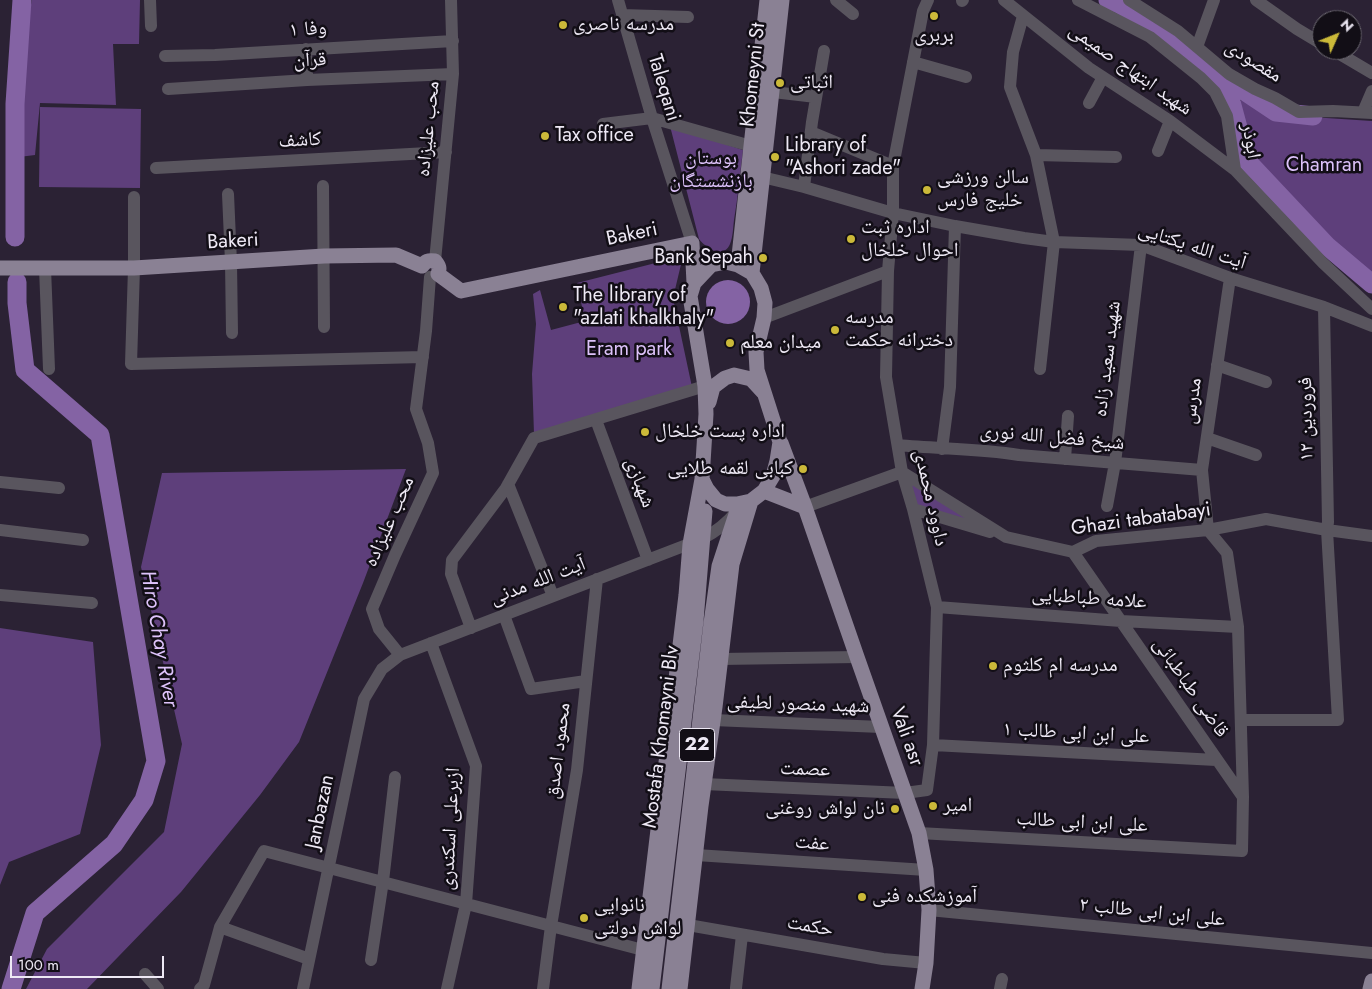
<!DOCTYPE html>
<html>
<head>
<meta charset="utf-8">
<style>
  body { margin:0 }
  #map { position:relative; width:1372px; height:989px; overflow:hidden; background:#2b2234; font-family:Jost,sans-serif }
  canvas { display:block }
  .north { position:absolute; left:1312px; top:10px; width:50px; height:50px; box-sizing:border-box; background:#120e16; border:1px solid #6a666f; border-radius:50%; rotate:46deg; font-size:14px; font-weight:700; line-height:20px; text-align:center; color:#eee9f5 }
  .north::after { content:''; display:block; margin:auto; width:18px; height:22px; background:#cbb939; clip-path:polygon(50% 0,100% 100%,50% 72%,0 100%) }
  .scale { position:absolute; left:10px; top:956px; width:154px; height:22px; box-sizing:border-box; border:2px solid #eee9f5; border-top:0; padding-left:6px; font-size:15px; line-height:18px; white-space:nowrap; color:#eee9f5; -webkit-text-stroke:4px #120e16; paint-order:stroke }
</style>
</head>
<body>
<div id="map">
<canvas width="1372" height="989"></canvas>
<div class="north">N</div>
<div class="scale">100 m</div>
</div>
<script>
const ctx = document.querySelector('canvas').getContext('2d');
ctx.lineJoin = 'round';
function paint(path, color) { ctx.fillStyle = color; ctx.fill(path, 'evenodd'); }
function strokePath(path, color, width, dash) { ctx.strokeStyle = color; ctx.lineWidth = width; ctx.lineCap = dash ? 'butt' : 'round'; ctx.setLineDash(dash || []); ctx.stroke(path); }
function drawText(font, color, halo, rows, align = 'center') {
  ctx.font = font + ' Jost,"Noto Naskh Arabic",sans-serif'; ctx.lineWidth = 5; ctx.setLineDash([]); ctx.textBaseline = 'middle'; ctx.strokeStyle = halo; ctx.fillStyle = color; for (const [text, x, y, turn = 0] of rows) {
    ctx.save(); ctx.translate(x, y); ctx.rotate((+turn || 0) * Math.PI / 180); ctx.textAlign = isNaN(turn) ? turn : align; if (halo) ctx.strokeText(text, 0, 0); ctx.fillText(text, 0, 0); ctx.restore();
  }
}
const green = new Path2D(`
  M32,0H140L139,44H113L116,105L40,103L35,155L19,157L25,34Z
  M1249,97L1280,103L1311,117L1372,121V279L1255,164L1237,102Z
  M40,107L141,109L140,188L39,187Z
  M670,126L743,150C740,173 738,197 734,220C733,228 733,237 730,244C723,260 706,248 699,239Z
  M683,256L673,298L692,387L534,434L532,374L536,324L533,294L540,290L551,330L585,321L577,283Z
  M406,469L363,583L299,742L260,795L181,892L87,989H26L47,949L164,832L182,744L141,567L162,473Z
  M909,480L986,528L916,506Z
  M0,628L93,642L101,745L80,834L9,862L0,885Z`);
const water = new Path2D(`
  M706 302a22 22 0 1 1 44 0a22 22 0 1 1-44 0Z`);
const river = new Path2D(`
  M1108,0L1121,5L1212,72L1230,98L1247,161L1327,246L1372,284
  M1215,73L1240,88L1276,112L1313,116
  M15,237V104L22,0
  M11,989L35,913L114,844L144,800L156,761L100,435L25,370L17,303V282`);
const minor = new Path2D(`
  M150,0L151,26
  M618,0L652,118L692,243
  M836,0L853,14
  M1004,0L1089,68L1170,121L1235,170L1323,263L1372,309
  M1078,0L1150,37L1201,78L1215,92L1227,116L1235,170
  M1129,0L1178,31L1229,74L1255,89L1275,98L1299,112L1333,111L1372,113
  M1256,0L1297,29L1322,44
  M962,1L963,0
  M622,15L688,17
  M1023,16L1013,52L1010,87L1036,155L1054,242L1040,369
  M1197,47L1214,0
  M306,49L307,80
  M1333,50L1372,73
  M165,56L215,55L453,41
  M913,62L966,77
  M168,89L307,80L453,74
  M773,92L816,97
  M1089,103L1103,77
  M1363,112L1372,91
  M603,124L652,118L751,146
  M811,132L893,166
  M1158,151L1170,121
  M1036,155L1116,157
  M156,168L446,152
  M762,177L804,187L893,213L955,226L1024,238L1054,242L1141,245L1230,278L1324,307L1372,326
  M323,186L324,327
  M804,187L812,122L824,51
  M228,194L231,262L232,333
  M134,197V268L131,364L423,357
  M435,261L453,74L451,0
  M45,268L49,369
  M764,318L888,271
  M1217,365L1266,382
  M596,420L648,560
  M1207,438L1256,455
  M898,445C938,449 979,448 1019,455L1202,470
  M942,449L950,387L955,226
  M1065,459L1068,416
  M902,472L1006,537L1073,552L1096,541L1208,530L1266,519L1327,530L1372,536
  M0,482L59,488
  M508,484L553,596
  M1107,506L1115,463L1141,245
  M805,507L902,472
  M913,509L990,532
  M0,530L83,540
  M1208,530L1202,470L1230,278
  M1073,552L1243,797
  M0,595L92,603
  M937,607L1121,621L1238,627
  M504,615L531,689L586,681
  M471,628L451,574L452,560L506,488L534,438L705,386
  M431,643L476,766L466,904L447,989
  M400,655L379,629L372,609L395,555L433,473L428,443L416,409L426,331L430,277
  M720,659L857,657
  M713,720L881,727
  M1241,720H1338L1327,530L1328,522L1324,307
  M933,745L1216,760
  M704,784L905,793L927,790L933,745L937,607L913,509L902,472L886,377L888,271L893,213V166L923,11L928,0
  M919,833L1242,851L1243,797L1238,627L1227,553L1208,530
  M696,855L926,870
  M929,910L1372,953
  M688,925L883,959L926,963
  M220,927L309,959
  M371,960L383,881L395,777
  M145,974L158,989
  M736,988L742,935
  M200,989L204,985L220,927L264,851L643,950
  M303,989L364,699L382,669L400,655L702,539C716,532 727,523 737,511
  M543,989L551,926L577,770L597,579
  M1000,989L1002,979`);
const major = new Path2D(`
  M726,262L738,265L752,273L761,288L765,303L764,318L756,352L757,370L780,442L777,461L773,476L764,491L751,501L737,504H725L716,500L707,489L702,479L706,414L705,386L690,296L694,283L711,265Z
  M738,265L767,0
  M422,266C426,261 428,260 435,261C439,266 440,268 438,274
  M0,268H134L324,256L396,255L422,266
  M752,273L782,0
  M438,274L461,291L692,243L694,283
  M709,402L713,387L725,378L734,375L751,379L763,392
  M781,443L805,507L857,657L919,833L926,870L929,910L926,963L922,989
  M764,491L805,507
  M639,989L686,595L690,544L702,479
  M652,989L696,621L705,511
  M669,989L711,623L719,566L737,511
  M680,989L701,806L715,707L732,564L751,501
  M1370,989L1372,981`);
const markers = [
  [934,16,5,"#cbb939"],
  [563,25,5,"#cbb939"],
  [780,83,5,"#cbb939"],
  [545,136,5,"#cbb939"],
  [775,157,5,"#cbb939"],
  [927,190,5,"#cbb939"],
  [851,239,5,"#cbb939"],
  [763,258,5,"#cbb939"],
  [563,307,5,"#cbb939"],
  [835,330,5,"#cbb939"],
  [730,343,5,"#cbb939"],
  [645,432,5,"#cbb939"],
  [803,469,5,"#cbb939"],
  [993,666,5,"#cbb939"],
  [933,806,5,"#cbb939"],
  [895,809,5,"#cbb939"],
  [862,897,5,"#cbb939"],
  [584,918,5,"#cbb939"]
];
const shields = [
  [697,745,35]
];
const shieldNames = [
  ["22",697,745]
];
const poiNames = [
  ["مدرسه ناصری",573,25],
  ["بربری",934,36,"center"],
  ["اثباتی",790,83],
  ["Tax office",555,136],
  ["Library of",785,146],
  ["\"Ashori zade\"",785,169],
  ["سالن ورزشی",937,178],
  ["خلیج فارس",937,201],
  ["اداره ثبت",861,228],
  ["احوال خلخال",861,251],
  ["Bank Sepah",753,258,"right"],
  ["The library of",573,296],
  ["\"azlati khalkhaly\"",573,319],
  ["مدرسه",845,318],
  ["دخترانه حکمت",845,341],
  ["میدان معلم",740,343],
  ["اداره پست خلخال",655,432],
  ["کبابی لقمه طلایی",793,469,"right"],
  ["مدرسه ام کلثوم",1003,666],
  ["امیر",943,806],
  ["نان لواش روغنی",885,809,"right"],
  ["آموزشکده فنی",872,897],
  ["نانوایی",594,906],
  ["لواش دولتی",594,929]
];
const streetNames = [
  ["وفا ۱",308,30,-4],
  ["قرآن",310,61,-3],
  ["مقصودی",1253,62,32],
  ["شهید ابتهاج صمیمی",1130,70,35],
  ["Khomeyni St",754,75,-84],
  ["Taleqani",663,88,73],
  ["محب علیزاده",429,129,-84],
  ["کاشف",300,141,-3],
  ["ابوذر",1250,141,80],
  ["Bakeri",632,235,-12],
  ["Bakeri",233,242,-3],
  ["آیت الله یکتایی",1192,247,18],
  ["شهید سعید زاده",1108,359,-83],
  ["مدرس",1193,401,-82],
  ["۱۲ فروردین",1307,419,-91],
  ["شیخ فضل الله نوری",1052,438,5],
  ["شهبازی",639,483,69],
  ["داوود محمدی",930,498,77],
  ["Ghazi tabatabayi",1141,520,-8],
  ["محب علیزاده",390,522,-66],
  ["آیت‌ الله مدنی",538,582,-21],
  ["علامه طباطبایی",1089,599,4],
  ["قاضی طباطبائی",1190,688,55],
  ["شهید منصور لطیفی",798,705,2],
  ["علی ابن ابی طالب ۱",1076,734,3],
  ["Mostafa Khomayni Blv",662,737,-83],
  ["Vali asr",906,737,70],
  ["محمود اصدق",559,751,-83],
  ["عصمت",805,770,2],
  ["Janbazan",321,812,-78],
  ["علی ابن ابی طالب",1082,823,3],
  ["ازبرعلی اسکندری",451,829,-87],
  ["عفت",812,844,4],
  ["علی ابن ابی طالب ۲",1152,913,6],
  ["حکمت",810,927,10]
];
const parkNames = [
  ["بوستان",711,159],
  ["بازنشستگان",711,182],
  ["Chamran",1324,166],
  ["Eram park",629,350]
];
const waterNames = [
  ["Hiro Chay River",158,639,80]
];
paint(green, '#5e3f7b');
paint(water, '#8463a4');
strokePath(river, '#8463a4', 19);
strokePath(minor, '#59555e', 12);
strokePath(major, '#8a8194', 15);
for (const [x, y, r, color] of markers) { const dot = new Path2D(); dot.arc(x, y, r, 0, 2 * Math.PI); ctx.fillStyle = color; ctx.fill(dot); strokePath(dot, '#120e16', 2); }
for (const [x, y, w] of shields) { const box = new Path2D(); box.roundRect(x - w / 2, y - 16.5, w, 33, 4); ctx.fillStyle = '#120e16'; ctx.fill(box); strokePath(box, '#eee9f5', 1); }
drawText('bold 19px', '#eee9f5', null, shieldNames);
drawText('20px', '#eee9f5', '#120e16', poiNames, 'left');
drawText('20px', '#eee9f5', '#120e16', streetNames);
drawText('20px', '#ddc2fa', '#120e16', parkNames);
drawText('italic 21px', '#dec3fb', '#120e16', waterNames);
</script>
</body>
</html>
